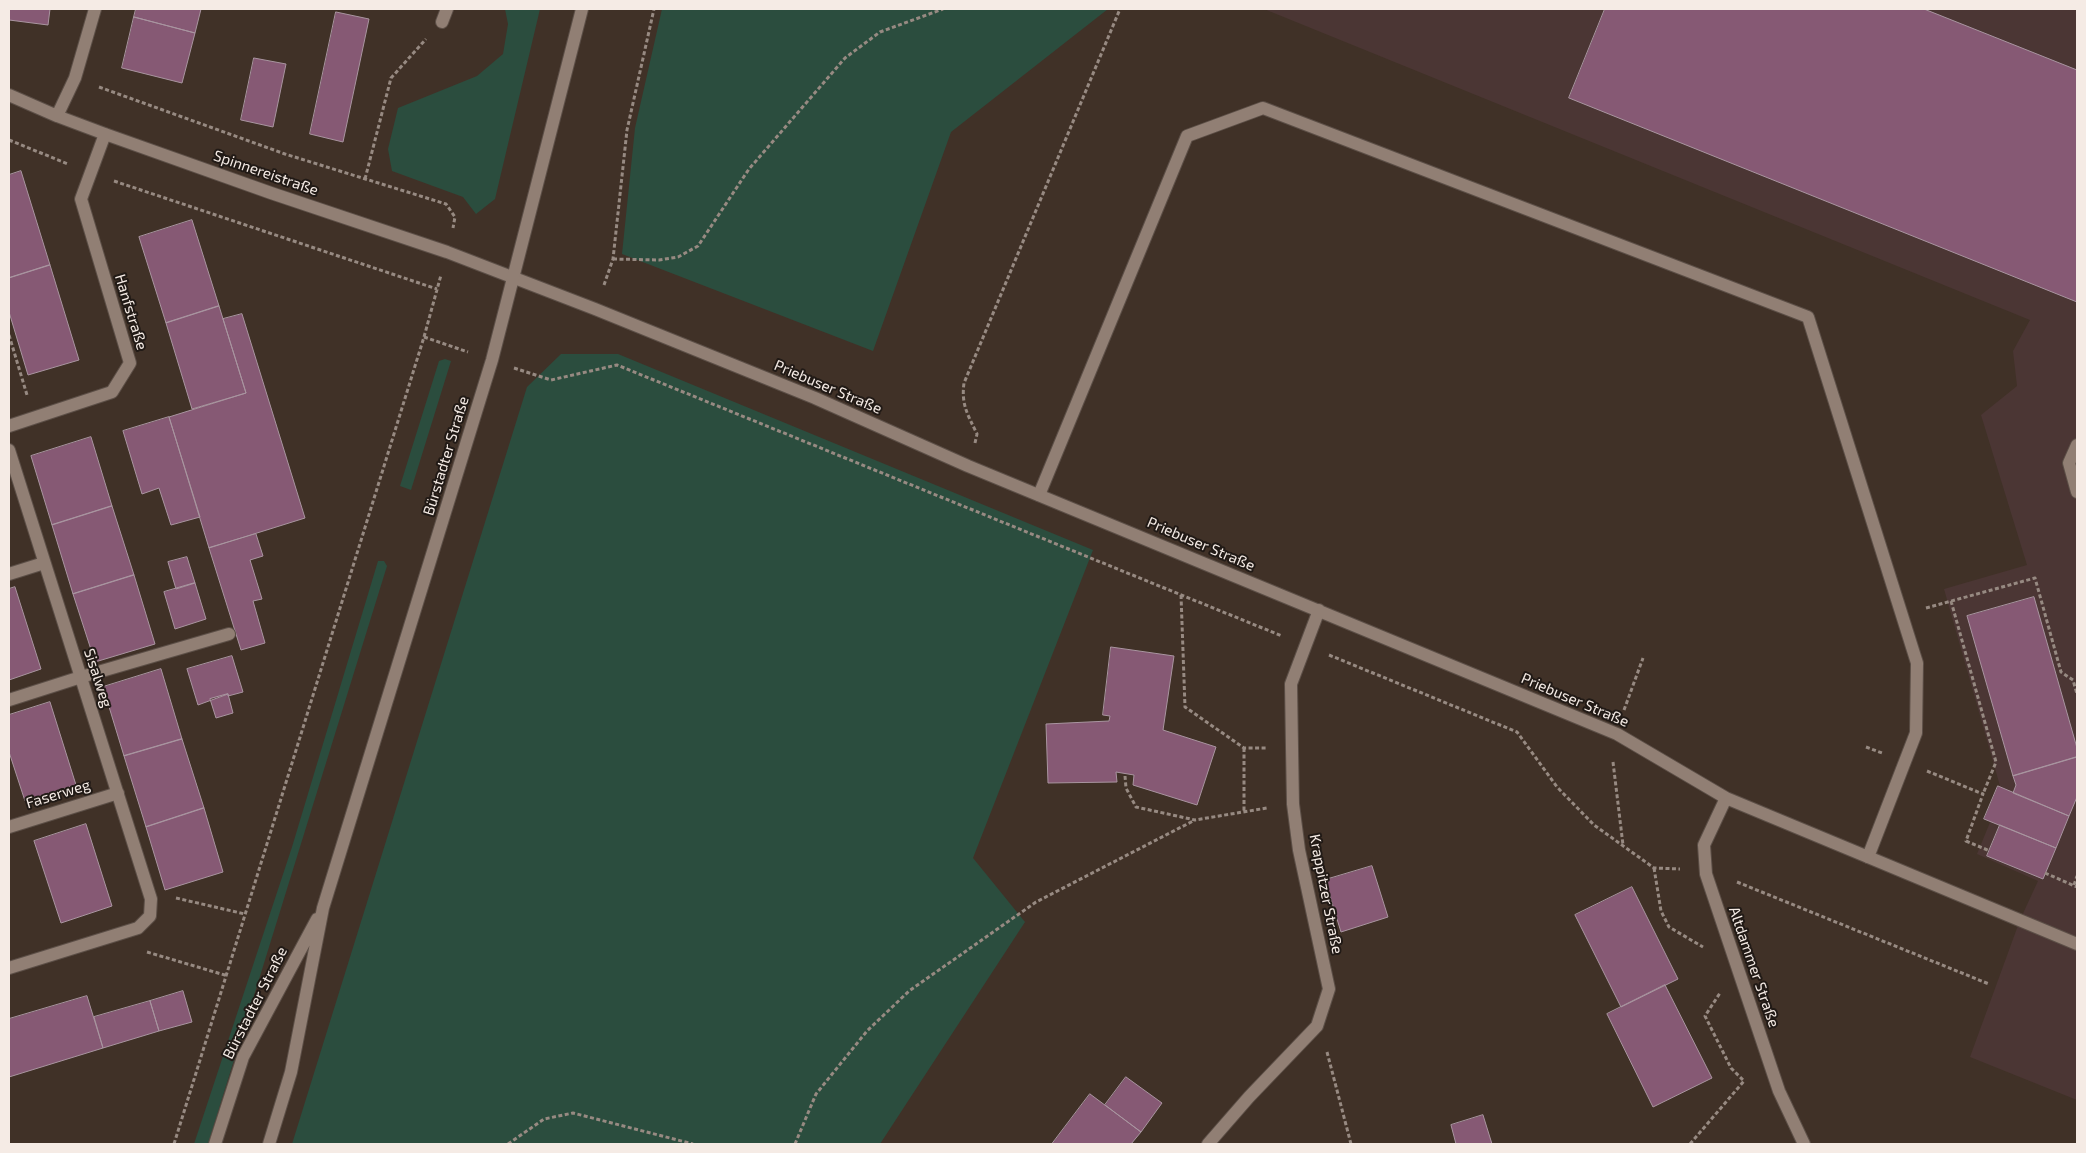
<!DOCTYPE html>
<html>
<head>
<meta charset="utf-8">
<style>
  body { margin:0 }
  #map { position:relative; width:2086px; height:1153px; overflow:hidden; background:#403127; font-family:"Exo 2",sans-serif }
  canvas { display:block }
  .frame { position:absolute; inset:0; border:10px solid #f5ebe5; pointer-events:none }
</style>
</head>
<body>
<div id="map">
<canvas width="2086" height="1153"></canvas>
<div class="frame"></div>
</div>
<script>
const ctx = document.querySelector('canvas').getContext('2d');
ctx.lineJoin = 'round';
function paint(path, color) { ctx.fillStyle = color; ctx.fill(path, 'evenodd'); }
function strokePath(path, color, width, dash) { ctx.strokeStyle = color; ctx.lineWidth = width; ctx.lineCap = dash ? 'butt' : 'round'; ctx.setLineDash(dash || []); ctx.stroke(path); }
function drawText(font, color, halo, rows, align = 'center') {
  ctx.font = font + ' "Exo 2",sans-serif'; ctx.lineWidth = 4; ctx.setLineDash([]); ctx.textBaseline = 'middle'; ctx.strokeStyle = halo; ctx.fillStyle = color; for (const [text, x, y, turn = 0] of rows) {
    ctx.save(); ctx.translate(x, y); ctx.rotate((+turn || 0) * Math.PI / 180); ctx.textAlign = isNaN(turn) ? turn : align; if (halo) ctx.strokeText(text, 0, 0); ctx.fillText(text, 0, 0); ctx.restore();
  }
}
const industrial = new Path2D(`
  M1264,9H2077V1100L1970,1057L2020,920L2038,881L1977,854L2002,793L1944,589L2027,565L1981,415L2017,386L2013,351L2030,320Z`);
const green = new Path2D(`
  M505,9H540L495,199L476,214L463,197L392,171L388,149L398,108L477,76L503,54L508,24Z
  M662,9H1116H1108L951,132L873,351L622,254L635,128Z
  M561,354H618L1093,550L973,858L1025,922L880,1144H292L527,387Z
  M445,359L451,361L411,490L400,486L439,361Z
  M378,561H384L387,566L208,1144H194L292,847Z`);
const building = new Path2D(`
  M9,9H50L48,25L9,20Z
  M136,9H201L195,33L134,17Z
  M1605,9H1924L2077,70V302L1569,98Z
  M336,12L369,19L343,142L310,134Z
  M134,17L195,33L182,83L122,68Z
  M254,58L286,64L273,127L241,120Z
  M21,171L50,265L9,278V175Z
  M192,220L219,306L166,323L139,237Z
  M50,265L79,360L28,375L9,312V278Z
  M219,306L246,393L192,409L166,323Z
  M242,314L305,518L209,548L169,417L246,393L223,319Z
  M169,417L200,517L171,525L159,488L142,494L123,431Z
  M91,437L112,506L52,525L31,456Z
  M112,506L134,575L73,594L52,525Z
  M256,534L263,556L250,560L262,599L253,601L265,643L241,650L209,548Z
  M187,557L195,583L176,589L168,562Z
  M134,575L155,644L95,662L73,594Z
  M195,583L206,619L175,629L164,592Z
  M15,587L41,669L9,680V589Z
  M2034,597L2077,748V757L2013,776L1967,616Z
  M1111,647L1174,656L1163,730L1216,747L1197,805L1133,785L1134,775L1116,772L1117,782L1048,783L1046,724L1109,721L1110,716L1103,715Z
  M232,656L243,692L228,696V694L198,705L187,669Z
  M161,669L182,739L124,756L103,687Z
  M228,694L233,713L216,718L210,699Z
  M50,702L76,785L25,801L9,752V715Z
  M182,739L204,808L146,827L124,756Z
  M2077,757V797L2069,816L2013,793L2016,785L2013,776Z
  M1998,786L2069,816L2056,848L1984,819Z
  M204,808L223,872L165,890L146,827Z
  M86,824L112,906L61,923L34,841Z
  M2000,825L2056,848L2043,879L1987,856Z
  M1372,866L1388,917L1341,932L1325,880Z
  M1632,887L1678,979L1621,1007L1575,915Z
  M1665,985L1712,1078L1653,1107L1607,1014Z
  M183,991L192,1022L159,1031L150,1001Z
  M87,996L103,1048L9,1077V1019Z
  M150,1001L159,1031L103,1048L94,1017Z
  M1126,1077L1162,1103L1141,1132L1105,1105Z
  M1090,1094L1141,1132L1131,1144H1052Z
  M1483,1115L1492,1144H1456L1451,1125Z`);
const path = new Path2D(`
  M99,87L285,154L446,204L455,217L453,228
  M9,140L68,164
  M365,179L391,78L426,39
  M114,181L437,289
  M613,259L659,260L678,257L698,246L749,169L845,58L880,32L943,9
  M604,285L613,259L627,130L654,9
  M9,335L27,395
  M424,337L468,352
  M514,368L551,380L617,365L1282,636
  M975,443L977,434C968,415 961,405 964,383L1120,9
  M1181,595L1185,707L1244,748H1267
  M1951,601L1996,762L1983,794
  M1926,608L2035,578L2061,672L2073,680L2077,694
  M1329,655L1517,732L1557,787L1594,825L1654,868L1680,869
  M1624,710L1643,658
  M1866,747L1882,753
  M1244,748V811
  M1613,762L1623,845
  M1927,771L1983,794L1966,841L1990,851
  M1125,776L1126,788L1136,807L1195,820L1267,808
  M1654,868L1661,911L1669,927L1703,947
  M2045,873L2077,887
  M1737,882L1989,984
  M2074,885L2077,876
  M176,898L245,914
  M147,952L228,976
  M1327,1052L1351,1144
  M174,1144L424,337L441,275
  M508,1144L544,1119L573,1113L693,1144
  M795,1144L816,1094L867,1031L909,991L1036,902L1195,820
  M1690,1144L1744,1081L1731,1068L1705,1016L1720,993`);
const lane = new Path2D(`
  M2077,445L2069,463L2077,492
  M1039,495L1187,136L1263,108L1808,317L1917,663L1916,733L1868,857L2077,944
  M81,677L229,634`);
const street = new Path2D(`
  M442,22L447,9
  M9,95L57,116L105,134L271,193L447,252L595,309L815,398L968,466L1617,734L1726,798L1868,857
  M57,116L75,78L95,9
  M9,426L112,392L130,363L81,199L105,134
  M9,450L151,899L150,916L138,928L9,968
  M9,574L44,563
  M9,700L81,677
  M1726,798L1704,845L1706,874L1779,1091L1804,1144
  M9,827L118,793
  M1208,1144L1249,1097L1317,1026L1329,989L1299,850L1293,804L1292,748L1291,684L1319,610`);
const secondary = new Path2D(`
  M215,1144L243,1057L317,919
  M269,1144L291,1072L323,908L492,360L582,9`);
const streetNames = [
  ["Spinnereistraße",266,173,19],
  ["Hanfstraße",131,312,73],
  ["Priebuser Straße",828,387,23],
  ["Bürstadter Straße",446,456,-73],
  ["Priebuser Straße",1201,544,23],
  ["Sisalweg",98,678,72],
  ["Priebuser Straße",1575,700,23],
  ["Faserweg",58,794,-17],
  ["Krappitzer Straße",1326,894,79],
  ["Altdammer Straße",1754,967,71],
  ["Bürstadter Straße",255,1003,-63]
];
paint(industrial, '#4b3634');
paint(green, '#2b4d3e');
paint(building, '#865974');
strokePath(building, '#a995a0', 1);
strokePath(lane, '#5c4f47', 14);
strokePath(street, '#5c4f47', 14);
strokePath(secondary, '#5c4f47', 14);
strokePath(path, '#978a82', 3, [4, 2.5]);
strokePath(lane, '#917f74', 12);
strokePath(street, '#917f74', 12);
strokePath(secondary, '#917f74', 12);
drawText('15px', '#f5ebe5', '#211a16', streetNames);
</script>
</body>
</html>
